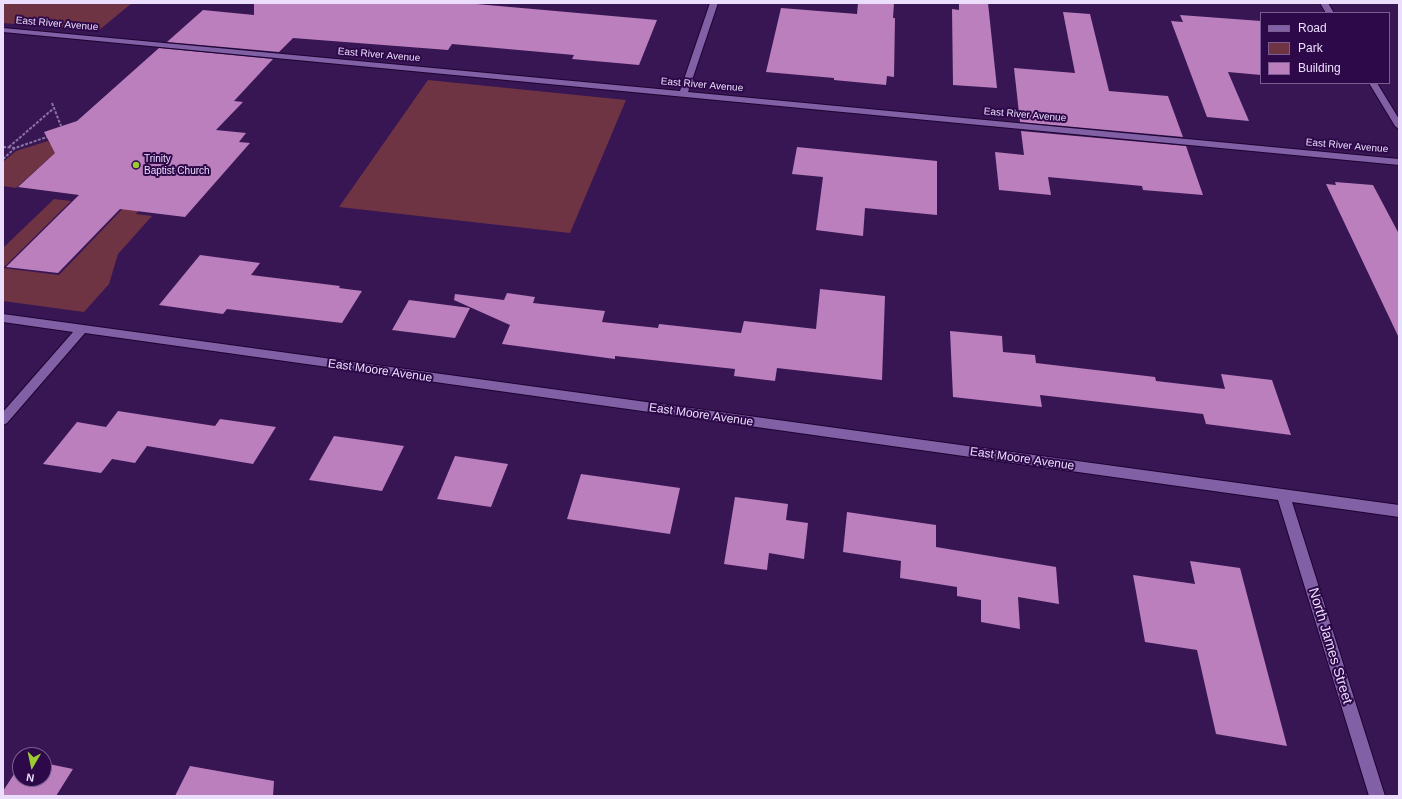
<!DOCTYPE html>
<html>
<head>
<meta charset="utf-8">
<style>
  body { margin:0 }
  #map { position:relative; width:1402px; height:799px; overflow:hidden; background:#381654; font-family:Arial,sans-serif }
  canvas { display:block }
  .frame { position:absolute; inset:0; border:4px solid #ebdefd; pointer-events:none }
  .legend { position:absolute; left:1260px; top:12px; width:130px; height:72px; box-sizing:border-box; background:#2e0949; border:1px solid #7a5e91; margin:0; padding:5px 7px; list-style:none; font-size:12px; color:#ebdefd }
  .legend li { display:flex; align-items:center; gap:8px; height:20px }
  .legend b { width:20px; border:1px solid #7a5e91 }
  .north { position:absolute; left:12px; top:747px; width:40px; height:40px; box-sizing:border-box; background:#2e0949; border:1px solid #7a5e91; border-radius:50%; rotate:189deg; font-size:11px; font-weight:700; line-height:16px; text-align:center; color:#ebdefd }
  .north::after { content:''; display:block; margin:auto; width:14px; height:18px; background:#9dca31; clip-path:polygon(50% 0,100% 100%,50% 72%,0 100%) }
</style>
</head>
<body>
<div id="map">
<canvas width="1402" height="799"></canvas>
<div class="frame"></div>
<ul class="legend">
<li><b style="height:5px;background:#8160a5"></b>Road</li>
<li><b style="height:11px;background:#6f3443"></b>Park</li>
<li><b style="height:11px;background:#ba7fbc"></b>Building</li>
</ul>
<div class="north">N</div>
</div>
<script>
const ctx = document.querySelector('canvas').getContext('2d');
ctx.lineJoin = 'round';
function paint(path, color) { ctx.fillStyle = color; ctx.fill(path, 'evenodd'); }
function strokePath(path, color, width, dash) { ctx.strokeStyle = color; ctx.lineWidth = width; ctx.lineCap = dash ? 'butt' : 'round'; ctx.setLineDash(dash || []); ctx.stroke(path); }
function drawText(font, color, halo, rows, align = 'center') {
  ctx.font = font + ' Arial,sans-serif'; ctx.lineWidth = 4; ctx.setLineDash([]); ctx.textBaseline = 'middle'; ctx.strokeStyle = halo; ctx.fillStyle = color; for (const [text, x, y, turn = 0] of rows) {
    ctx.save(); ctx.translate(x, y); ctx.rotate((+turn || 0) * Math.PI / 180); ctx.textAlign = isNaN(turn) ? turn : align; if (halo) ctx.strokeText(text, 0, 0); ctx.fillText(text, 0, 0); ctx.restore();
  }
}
const green = new Path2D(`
  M3,3H132L98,31L3,23Z
  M428,80L626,100L570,233L339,207Z
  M74,136L16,188L3,186V162L16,151L48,141L50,144Z
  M54,199L71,201L3,268L59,275L130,201L145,203L136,214L152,216L118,254L109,284L84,312L3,301V248Z`);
const building = new Path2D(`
  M254,3H465L657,20L639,65L572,59L574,55L452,44L448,50L293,38L279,52L167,42L203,10L254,15Z
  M858,3H894L893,18H895L894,77L887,76L886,85L834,80V78L766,72L781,8L857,14Z
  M959,3H988L997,88L953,85L952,9L959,10Z
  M1063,12L1090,14L1109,91L1168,96L1183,137L1020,122L1014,68L1075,73Z
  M1180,15L1261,21V75L1228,72L1249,121L1207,117L1171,21L1183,22Z
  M159,48L273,59L234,101L243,102L216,130L246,133L239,142L250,143L185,217L120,209L58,273L6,267L79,195L18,187L55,153L44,132L77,121Z
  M1021,131L1186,146L1203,195L1143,190L1142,186L1048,177L1051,195L999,190L995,152L1024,155Z
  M797,147L937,161V215L865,208L863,236L816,230L823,177L792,174Z
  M1335,182L1373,185L1399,234V338L1326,184L1336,185Z
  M200,255L260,263L251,275L340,286L339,288L362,291L342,323L227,309L223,314L159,305Z
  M820,289L885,296L882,380L777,368L775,381L734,376L735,369L615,356V359L502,344L510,325L454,300L455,294L504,300L507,293L535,297L533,303L605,311L602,322L658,328L659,324L741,333L744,321L816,329Z
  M409,300L470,308L455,338L392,330Z
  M950,331L1002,336L1003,352L1035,355L1036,363L1155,377L1156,381L1225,389L1221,374L1272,380L1291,435L1206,424L1203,414L1040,395L1042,407L953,397Z
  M118,411L215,426L220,419L276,427L253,464L147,446L135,463L112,459L101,473L43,464L77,422L106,427Z
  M334,436L404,446L382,491L309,480Z
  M455,456L508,464L491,507L437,499Z
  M581,474L680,488L670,534L567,519Z
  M735,497L788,504L786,520L808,523L804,559L769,553L767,570L724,564Z
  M847,512L936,525V547L1056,567L1059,604L1018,597L1020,629L981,622V600L957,596V587L900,578L901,561L843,552Z
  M1190,561L1240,568L1287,746L1216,734L1197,650L1145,642L1133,575L1195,584Z
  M44,763L73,769L56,796H3V791L20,765V779H44Z
  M190,766L274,781L273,796H175Z`);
const path = new Path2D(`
  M52,103L61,126
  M3,147L15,148
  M9,147L54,108
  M3,159L15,148L47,137`);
const minor = new Path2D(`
  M710,3H718L688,92L1399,159V165L3,32V28L680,91Z
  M1320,3H1328L1334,13H1326Z
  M1369,83H1377L1399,119V129L1395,126Z
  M3,314L1399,505V517L1292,502L1385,796H1369L1278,500L85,333L7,423L3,425V412L73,332L3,322Z`);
const markers = [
  [136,165,4,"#9dca31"]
];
const farStreetnames = [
  ["East River Avenue",57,24,5],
  ["East River Avenue",379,55,5],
  ["East River Avenue",702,85,5],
  ["East River Avenue",1025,115,5],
  ["East River Avenue",1347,146,5]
];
const farPoinames = [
  ["Trinity",144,159],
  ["Baptist Church",144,171]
];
const streetNames = [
  ["East Moore Avenue",380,371,8],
  ["East Moore Avenue",701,415,8],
  ["East Moore Avenue",1022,459,8]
];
const nearStreetnames = [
  ["North James Street",1330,646,73]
];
paint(green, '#6f3443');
paint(building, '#ba7fbc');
strokePath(minor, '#1d0331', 2);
strokePath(path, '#8b73a3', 2, [3, 1.5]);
paint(minor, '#8160a5');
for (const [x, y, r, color] of markers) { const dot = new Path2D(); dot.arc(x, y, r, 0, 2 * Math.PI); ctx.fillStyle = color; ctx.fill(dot); strokePath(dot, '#2e0949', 1.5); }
drawText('10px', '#ebdefd', '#2e0949', farStreetnames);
drawText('10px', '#ebdefd', '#2e0949', farPoinames, 'left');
drawText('12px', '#ebdefd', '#2e0949', streetNames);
drawText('14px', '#ebdefd', '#2e0949', nearStreetnames);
</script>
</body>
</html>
